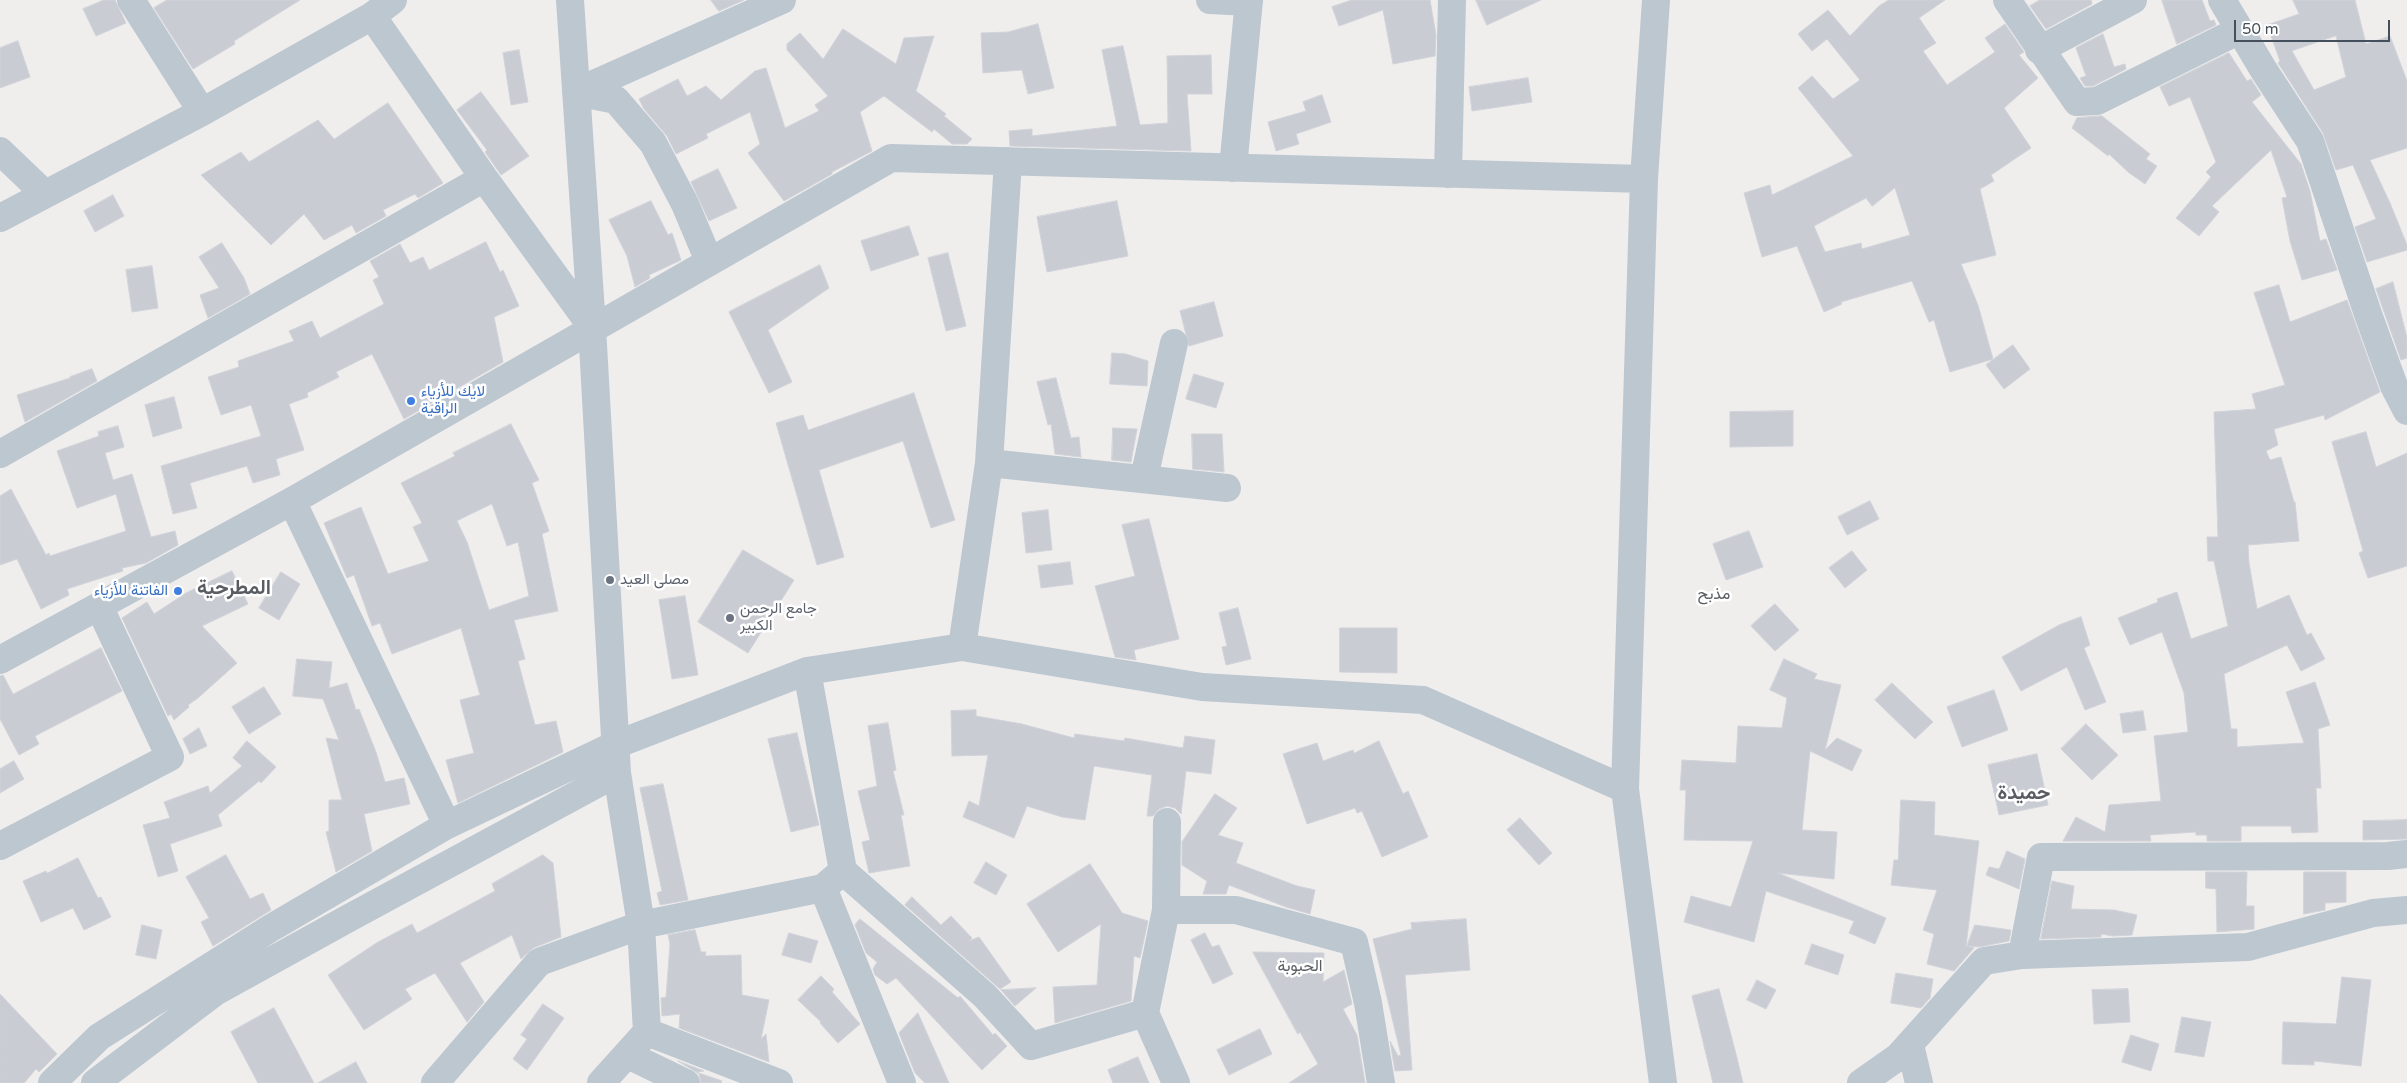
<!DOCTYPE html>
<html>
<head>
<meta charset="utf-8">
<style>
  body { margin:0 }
  #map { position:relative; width:2407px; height:1083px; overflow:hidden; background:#f0eded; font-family:"Varela Round",sans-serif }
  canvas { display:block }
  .scale { position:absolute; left:2234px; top:20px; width:156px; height:22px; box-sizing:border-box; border:2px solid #44505b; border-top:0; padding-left:6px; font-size:15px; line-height:18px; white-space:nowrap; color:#44505b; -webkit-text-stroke:4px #fff; paint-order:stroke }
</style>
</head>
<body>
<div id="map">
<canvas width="2407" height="1083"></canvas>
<div class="scale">50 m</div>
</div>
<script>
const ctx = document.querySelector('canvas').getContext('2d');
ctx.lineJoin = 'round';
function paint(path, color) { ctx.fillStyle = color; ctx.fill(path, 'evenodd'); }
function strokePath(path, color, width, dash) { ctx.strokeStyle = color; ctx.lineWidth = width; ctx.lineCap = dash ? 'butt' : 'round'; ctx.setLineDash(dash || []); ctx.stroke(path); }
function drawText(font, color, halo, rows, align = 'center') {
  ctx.font = font + ' "Varela Round",Vazirmatn,sans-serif'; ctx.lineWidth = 5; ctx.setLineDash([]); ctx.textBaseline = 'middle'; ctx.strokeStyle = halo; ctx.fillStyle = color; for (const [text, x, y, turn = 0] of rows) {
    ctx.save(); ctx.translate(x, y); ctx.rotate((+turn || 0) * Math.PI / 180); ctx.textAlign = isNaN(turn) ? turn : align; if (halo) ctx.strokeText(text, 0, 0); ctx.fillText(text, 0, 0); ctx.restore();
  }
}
const building = new Path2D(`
  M104,0H115L126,23L96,36L83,9Z
  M167,0H300L234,41L235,44L193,69L154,8Z
  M711,0H744L719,11Z
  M1352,0H1430L1436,35L1435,56L1393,64L1383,10L1339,26L1332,7Z
  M1476,0H1541L1487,25Z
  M1889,0H1945L1919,18L1936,43L1923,51L1947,85L1995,52L1985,38L2005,24L2024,52L2019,55L2038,78L2004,108L2031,148L1991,175L1994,181L1980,189L1996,255L1961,264L1978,305L1993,359L1950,372L1934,320L1929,322L1912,281L1841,302L1842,304L1824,312L1797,246L1762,257L1744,193L1770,185L1772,195L1853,156L1798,88L1812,76L1833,99L1860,80L1827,39L1812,51L1798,34L1828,10L1850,36L1879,6ZM1895,188L1910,235L1862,249L1861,243L1825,252L1814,226L1866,198L1872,206Z
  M2040,0H2091L2092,4L2046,29L2030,6Z
  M2162,0H2202L2210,21L2214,20L2216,25L2177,44Z
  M2293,0H2355L2366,44L2390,36L2407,81V148L2370,160L2390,203L2407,245V250L2367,262L2355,227L2376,219L2353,165L2336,170L2323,133L2278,63L2280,61L2267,25L2299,14ZM2336,36L2346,77L2314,90L2292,51Z
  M1038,24L1054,88L1028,94L1022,70L983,73L981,33L1008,32Z
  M843,29L896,64L904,38L934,36L916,91L946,114L944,116L972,139L967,144H952L934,129L932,132L884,96L860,112L872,151L832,172V174L784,201L748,153L760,144L750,112L706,134L708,138L676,154L667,136L644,109L639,99L678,79L687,96L706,86L721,100L755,71L766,68L785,128L819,111L815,105L828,96L787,50V44L800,33L823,59Z
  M2103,34L2114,67L2125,64L2126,69L2093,86H2085L2080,78L2086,76L2076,48Z
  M18,41L30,77L0,88V48Z
  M1123,46L1140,125L1168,123L1167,56L1211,55L1212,94H1187L1191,151L1010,146L1009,131L1032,129V136L1117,126L1102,50Z
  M519,50L528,102L511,105L503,53Z
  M2229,53L2247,81L2251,79L2261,95L2252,102L2301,164L2310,191L2320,241L2326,239L2337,270L2302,280L2290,241L2282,198L2287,197L2271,150L2212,206L2219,212L2199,236L2176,218L2211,177L2206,172L2216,162L2190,97L2169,106L2160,87Z
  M1528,78L1532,102L1472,111L1469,87Z
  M481,92L529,156L501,175L485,152L487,150L457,110Z
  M1322,95L1331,122L1296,134L1299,144L1276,151L1268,122L1306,111L1303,102Z
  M388,103L443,183L418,198L415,194L383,210L386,216L356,233L352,225L324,240L304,214L271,245L201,175L241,152L249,162L318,120L334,139Z
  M2102,116L2150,154L2146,159L2157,166L2145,184L2128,172L2109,154L2108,156L2072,128L2077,118Z
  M718,169L737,208L709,221L691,182Z
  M113,195L124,216L95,232L84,211Z
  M651,201L668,235L672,233L681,260L649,275L650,278L635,287L627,256L609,220Z
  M1117,201L1128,256L1047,272L1037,217Z
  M909,226L919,255L871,271L861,241Z
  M486,242L500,272L503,270L519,306L494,317L503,362L404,419L372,354L336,372L339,377L307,393L308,397L289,404L304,450L276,459L280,475L253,483L247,466L190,483L197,508L173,514L161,466L261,436L251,405L221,415L208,377L239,367L238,361L294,341L289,331L312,321L320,338L384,304L373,280L379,277L370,261L400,244L410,263L423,257L429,270Z
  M222,243L244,278L250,294L208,318L200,295L219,288L199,257Z
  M948,253L966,326L946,331L928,258Z
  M820,265L829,288L768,330L792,382L769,393L729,312Z
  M152,266L158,308L132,312L126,270Z
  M2393,282L2407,338V358L2401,360L2376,289Z
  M2279,285L2290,322L2347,300L2380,392L2325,420L2324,415L2274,429L2278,445L2266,451L2270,460L2281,457L2294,502H2295L2299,541L2248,545L2249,563L2257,609L2289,595L2307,635L2311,633L2325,659L2301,671L2287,645L2224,674L2231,729H2237V747L2304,743L2286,692L2315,682L2330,725L2318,729L2321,788H2316L2318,832L2292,833L2291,826H2241V841H2207V835H2196V832L2150,835L2151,841H2063L2076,817L2105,832L2109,805L2161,801L2154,736L2188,732L2184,693L2162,632L2130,645L2118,618L2158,602L2157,599L2177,592L2191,639L2228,626L2214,561H2208L2207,537H2218L2214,412L2256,409L2252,394L2285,385L2254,293Z
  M1214,302L1223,336L1189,346L1180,311Z
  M2013,345L2030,369L2004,389L1986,365Z
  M1112,353L1126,354L1148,361L1147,386L1110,384Z
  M92,369L97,381L25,422L17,395L70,378V377Z
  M1194,374L1224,383L1216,408L1186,399Z
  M1056,378L1071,438L1079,437L1081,457L1055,454L1051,424L1048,425L1037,382Z
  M914,393L955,520L931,528L903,441L819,470L844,557L817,565L776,423L803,415L808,430Z
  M174,397L182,428L153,437L145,405Z
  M1793,411V446L1730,447V412Z
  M511,424L539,480L532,483L549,531L542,534L558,611L514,620L525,659L518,661L535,725L556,721L563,752L458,803L446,760L474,753L460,700L480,695L461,628L392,654L380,623L372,626L354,575L347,578L324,523L361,507L388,574L429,561L413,527L422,523L401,483L455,456L453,453ZM492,504L507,546L518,542L529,596L489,610L467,542L457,521Z
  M118,426L124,447L105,453L113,480L132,474L151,537L175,531L178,545L146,563L122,568L123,571L67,589L69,595L41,609L17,559L0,565V496L11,489L46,555L49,553L50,556L126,531L116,494L77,508L57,451L99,436L98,432Z
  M1113,428L1137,429L1131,462L1112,460Z
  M2366,432L2376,467L2407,453V566L2368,578L2359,553L2363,551L2332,442Z
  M1192,434H1222L1224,472L1193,469Z
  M1870,501L1879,519L1847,535L1838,517Z
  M1048,510L1052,550L1026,553L1022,513Z
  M1149,519L1179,639L1134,650L1136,660L1115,657L1095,586L1135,576L1122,525Z
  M1749,531L1763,567L1726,580L1713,544Z
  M743,550L794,580L748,653L698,622Z
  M1852,551L1867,570L1845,588L1829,568Z
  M1070,562L1073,584L1041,588L1038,566Z
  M232,571L248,604L202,626L237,663L198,698L188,705L189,707L174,720L171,714L168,716L122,618L147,602L154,614L186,593Z
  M281,572L300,584L279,620L259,608Z
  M685,596L698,675L672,679L659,600Z
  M1775,604L1799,630L1775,651L1751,626Z
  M1238,608L1251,659L1226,665L1222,647L1227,646L1219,613Z
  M2081,617L2090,645L2084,648L2106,702L2085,710L2067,667L2021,691L2002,657L2059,625Z
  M1340,628H1397V673L1340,672Z
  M101,648L122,691L35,736L39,744L19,755L0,719V676L3,675L13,694Z
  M297,659L332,662L329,688L347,683L356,710L359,709L376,752L385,782L404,778L410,804L364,814L372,851L336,872L326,832L329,831V800H342L326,738L339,740L323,699L293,696Z
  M1784,659L1817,674L1814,679L1841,685L1825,750L1837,738L1862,750L1852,771L1810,751L1802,830L1837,832L1834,879L1778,873L1886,918L1875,944L1849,933L1854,921L1766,891L1754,942L1684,922L1691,896L1731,907L1753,841L1684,840L1686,790H1680L1682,760L1736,763L1738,726L1782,728L1787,698L1770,690Z
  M1892,683L1933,722L1915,739L1875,700Z
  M264,687L281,714L249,734L232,707Z
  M1994,690L2008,730L1962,747L1947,707Z
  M976,710V716L1022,724L1074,738L1075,734L1124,741L1125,738L1183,748L1185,736L1215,740L1211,774L1186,771L1181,814L1175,808L1167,806L1159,809L1153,816H1147L1152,775L1094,766L1085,820L1062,817L1027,806L1014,838L963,817L969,801L979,806L988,755L952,756L951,711Z
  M2143,711L2146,730L2123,733L2120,714Z
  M888,723L896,770L893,771L904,815H901L910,866L869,873L862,842L870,840L858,791L877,786L868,726Z
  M2086,724L2118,755L2092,780L2061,749Z
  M199,728L207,746L190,754L183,739Z
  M797,733L819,825L791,832L768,739Z
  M247,741L276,767L261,783L259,781L218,815L222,826L170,844L178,871L158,877L143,825L170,818L164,802L208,786L210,793L242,766L233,758Z
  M1379,741L1403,794L1408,791L1428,837L1382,857L1362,811L1357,813L1355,808L1307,824L1283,754L1317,743L1323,761L1353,750L1354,753Z
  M2037,754L2048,805L1999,815L1988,765Z
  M14,761L24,779L0,793V769Z
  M663,784L688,900L660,905L657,893L662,891L640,788Z
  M1215,794L1237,808L1218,835L1243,843L1236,863L1297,886L1315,890L1310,914L1286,907L1229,885L1226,894H1203L1207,881L1182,865V842Z
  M1901,800L1935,802L1934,835L1979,841L1966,946L1974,948L1954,971L1927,964L1934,934L1923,930L1937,890L1891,885L1894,860H1898Z
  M1520,818L1552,853L1539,865L1507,830Z
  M2407,820V839L2363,840V821Z
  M2007,851L2025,859L2019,889L1986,875L1989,867L1999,869Z
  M226,855L250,899L263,893L271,910L213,946L201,922L209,918L186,877Z
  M543,855L553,863L561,937L533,948L521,959L512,935L460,963L484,1002L467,1022L435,973L405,989L412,999L364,1030L328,975L378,942L412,924L417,933L495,891L492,884Z
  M78,858L98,898L101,897L111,917L84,930L73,908L41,922L23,881L46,871L47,873Z
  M986,862L1007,875L996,895L974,883Z
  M1090,864L1122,913L1148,921L1140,958L1134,956L1131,1001L1055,1023L1053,987L1097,985L1101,924L1058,952L1027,904Z
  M2206,872H2247L2246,906H2254V929L2217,932L2216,889L2206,888Z
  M2304,872H2346V902L2325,903V910L2304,914Z
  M2052,881L2074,886L2071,909L2114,910L2137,915L2132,935L2113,936L2101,934V937L2041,939Z
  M912,897L941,925L951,916L972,938L969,941L979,937L1011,982L1000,989L905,905Z
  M860,919L958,998L960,996L993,1035L995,1033L1007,1046L982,1070L896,978L887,984L875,975L873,969L877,962L866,953L855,925Z
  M1466,919L1470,970L1405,975L1412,1070L1395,1071L1390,1041L1398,1056L1401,1055L1373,939L1412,929L1411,923Z
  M142,925L162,930L156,959L136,955Z
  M1975,925L2011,930L2009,941L1979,947L1967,946Z
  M695,930L701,952H706L705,956L741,955L742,995L769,1000L761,1039L766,1034L769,1062L679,1028L680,1014L662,1016L661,998L666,997L670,944L668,935Z
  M789,933L818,941L811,963L782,955Z
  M1205,933L1212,947L1219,945L1233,974L1213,984L1191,940Z
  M1812,944L1844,955L1838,975L1805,964Z
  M1253,952L1324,953L1323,982L1344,970L1352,1004L1343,1009L1357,1035L1365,1083H1289L1318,1064L1300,1032L1298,1034Z
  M1896,973L1933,979L1930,998L1921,1008L1891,1003Z
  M821,976L834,989L832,992L860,1024L838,1043L820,1023L821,1022L798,1000Z
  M2342,977L2371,980L2361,1066L2314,1061V1065L2282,1064L2283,1022L2336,1024Z
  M1757,980L1776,990L1766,1009L1747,1000Z
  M1036,988L1015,1006L1001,990Z
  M1719,989L1736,1054L1743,1083H1713L1692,996Z
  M2128,989L2130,1022L2094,1024L2092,990Z
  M0,994L57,1054L39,1072L36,1069L24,1083H0Z
  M543,1004L564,1018L527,1070L513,1059L527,1039L521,1035Z
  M274,1008L314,1083H258L231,1032Z
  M918,1013L949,1083H925L915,1073L899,1033Z
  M2182,1017L2211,1022L2204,1057L2175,1052Z
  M1260,1029L1272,1054L1229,1075L1217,1050Z
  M2131,1035L2159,1044L2151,1071L2122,1062Z
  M1138,1057L1149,1083H1113L1108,1070Z
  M678,1061L704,1071L696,1072L722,1081L721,1083H701L699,1074Z
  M356,1062L367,1083H318Z`);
const minor = new Path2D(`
  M131,0L202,112
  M570,0L592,327
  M1210,0L1249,2
  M1656,0L1644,179L1625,789L1663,1083
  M2007,0L2077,102L2097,101L2240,30
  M2222,0L2263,69L2310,141L2368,314L2394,386L2407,411
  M372,16L484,178L592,327L617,773L641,925L647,1032L601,1083
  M2039,50L2133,0
  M576,92L616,100L653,143L685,204L709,261
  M576,92L782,0
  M0,151L45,194
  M1233,168L1249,0
  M1448,174L1452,0
  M0,218L202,112L372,16L393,0
  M0,454L484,178
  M989,463L1227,488
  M1144,478L1174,343
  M292,501L447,825
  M962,647L989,463L1008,161
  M0,660L292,501L891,158L1644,179
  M0,846L170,757L99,606
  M843,871L985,996L1031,1046L1145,1013L1176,1083
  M823,888L902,1083
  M1166,910H1236L1354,942L1368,1003L1381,1083
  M2022,955L2041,857L2388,856L2407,854
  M1145,1013L1166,910L1167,822
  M647,1032L779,1083
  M1910,1045L1919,1083
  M628,1055L686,1083
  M52,1083L99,1037L271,928L447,825L615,745L807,671L962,647L1202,687L1423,700L1625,789
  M95,1083L215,992L349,918L617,773
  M435,1083L539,962L641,925L823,888L843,871L807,671
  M1861,1083L1898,1057L1984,961L2022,955L2248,947L2373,913L2407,910`);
const markers = [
  [411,401,5,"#3f7fe0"],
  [610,580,5,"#6b7280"],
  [178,591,5,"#3f7fe0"],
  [730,618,5,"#6b7280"]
];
const shopNames = [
  ["لايك للأزياء",421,392],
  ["الراقية",421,409],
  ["الفاتنة للأزياء",168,591,"right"]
];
const worshipNames = [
  ["مصلى العيد",620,580],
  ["جامع الرحمن",740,609],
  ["الكبير",740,626]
];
const neighbourhoodNames = [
  ["مذبح",1714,595],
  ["الحبوبة",1300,967]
];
const districtNames = [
  ["المطرحية",234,589],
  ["حميدة",2024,794]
];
paint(building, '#c9ccd2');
strokePath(building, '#d0d3d9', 1);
strokePath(minor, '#bcc7d0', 28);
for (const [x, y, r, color] of markers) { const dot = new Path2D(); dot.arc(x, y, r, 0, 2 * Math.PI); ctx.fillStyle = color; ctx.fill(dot); strokePath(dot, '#fff', 2); }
drawText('15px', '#366cbe', '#fff', shopNames, 'left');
drawText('15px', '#5b616d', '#fff', worshipNames, 'left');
drawText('16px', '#595d62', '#fff', neighbourhoodNames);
drawText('bold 20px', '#595d62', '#fff', districtNames);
</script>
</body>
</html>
